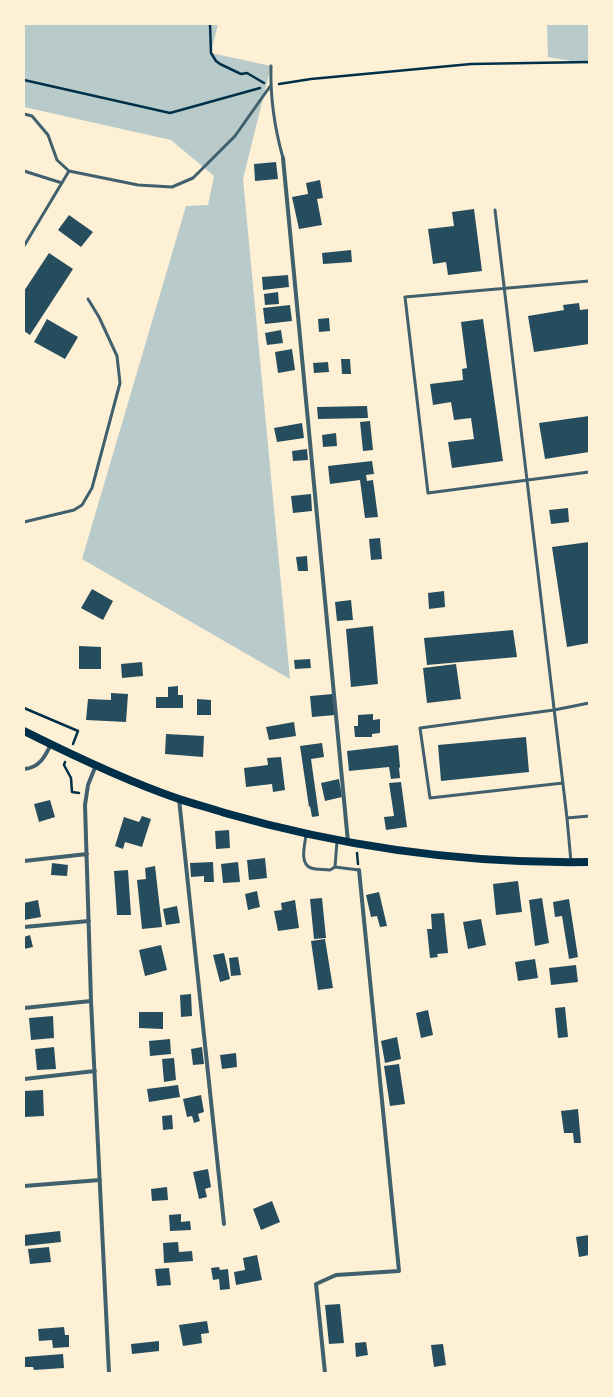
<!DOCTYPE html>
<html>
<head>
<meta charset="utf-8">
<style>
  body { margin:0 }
  #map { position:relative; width:613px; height:1397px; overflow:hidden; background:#fdf0d5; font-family:Quicksand,sans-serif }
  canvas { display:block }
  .frame { position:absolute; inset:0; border:25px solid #fdf0d5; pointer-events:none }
</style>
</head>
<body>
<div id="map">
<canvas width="613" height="1397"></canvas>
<div class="frame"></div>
</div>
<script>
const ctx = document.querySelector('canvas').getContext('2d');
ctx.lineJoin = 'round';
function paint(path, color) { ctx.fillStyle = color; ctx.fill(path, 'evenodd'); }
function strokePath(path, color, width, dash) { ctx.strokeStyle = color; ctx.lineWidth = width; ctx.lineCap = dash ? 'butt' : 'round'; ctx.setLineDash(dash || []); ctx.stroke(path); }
const green = new Path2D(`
  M24,24H218L211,53L271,66L243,179L290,679L82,559L186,206L208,205L214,176L171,140L24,107Z
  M547,24H589V64L548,57Z`);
const building = new Path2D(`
  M276,162L278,179L255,181L254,164Z
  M320,180L323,198L317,199L322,225L299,229L292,197L308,194L306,183Z
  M474,209L482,271L448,275L446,262L433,264L428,229L454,226L452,212Z
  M69,215L93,232L81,247L58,230Z
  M351,250L352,262L323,264L322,253Z
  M49,253L73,269L30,335L24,331V291Z
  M288,275L289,287L263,290L262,277Z
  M278,292L279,304L265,305L264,294Z
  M579,303L580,310L589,309V344L534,352L528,316L564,310L563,305Z
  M290,305L292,321L265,324L263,308Z
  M329,318L330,331L319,332L318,319Z
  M47,319L78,337L65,359L34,342Z
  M483,319L503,461L452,468L448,442L474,439L471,418L454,420L451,402L433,405L430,384L463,380L462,369L467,368L461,322Z
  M281,330L283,343L267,345L265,333Z
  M292,349L295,370L278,373L275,352Z
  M341,359H350L351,374H342Z
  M328,362L329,372L314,373L313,363Z
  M367,406L368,418L318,419L317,407Z
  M589,416V452L545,459L539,423Z
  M370,421L373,450L363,451L360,422Z
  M302,423L304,438L277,442L274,428Z
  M336,433L337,446L323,447L322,435Z
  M307,449L308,460L293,461L292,451Z
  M372,461L374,474L366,475L367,481L373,480L378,517L365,518L360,480L330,484L328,466Z
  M311,494L312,511L293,513L291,496Z
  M568,508L569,522L551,524L549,510Z
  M380,538L382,559L371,560L369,539Z
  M589,542V643L567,647L552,547Z
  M307,556L308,571H298L296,557Z
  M92,589L113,601L103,620L81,608Z
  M444,591L445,607L429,609L428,593Z
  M351,600L353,620L337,621L335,602Z
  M373,626L378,684L351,687L346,629Z
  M513,630L517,657L427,665L424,638Z
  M79,646L101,647V669H79Z
  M310,659L311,668L295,669L294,660Z
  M142,662L143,676L122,678L121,664Z
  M456,664L461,699L427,703L423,668Z
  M178,686V695H183V708H156V697H168V687Z
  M111,693L128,694L126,722L86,720L88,699L111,700Z
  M333,694L335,715L312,717L310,696Z
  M197,699L211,700V715H197Z
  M373,714V720L380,719V733L372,734V737H355L354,726H358V715Z
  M294,722L296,736L269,740L266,727Z
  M166,734L204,736L203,757L165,754Z
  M526,737L529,772L441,781L438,745Z
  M322,743L324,757L311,759L319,816L312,817L310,806L309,807L300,746Z
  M398,745L400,767L399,768L400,778L391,779L389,767L349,771L347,751Z
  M281,757L285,790L273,792L272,784L246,787L244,768L268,765L267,758Z
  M339,779L342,797L325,801L321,783Z
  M401,782L407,827L386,830L384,817L394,816L389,783Z
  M50,800L55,817L39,822L34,804Z
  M142,816L151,819L142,847L125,842L123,849L115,846L124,817L139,822Z
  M229,830L230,848L216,849L215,831Z
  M265,858L267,878L249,880L247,860Z
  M213,862L214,882H204V876L191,877L190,863Z
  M238,862L240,882L223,883L221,864Z
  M52,863L68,865L67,876L51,875Z
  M155,866L162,927L142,929L137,880L146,879L145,868Z
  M128,870L131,915H117L114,871Z
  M518,881L522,912L496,915L493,884Z
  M257,891L260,907L248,910L245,894Z
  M379,892L387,926L380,927L377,916L371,917L366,895Z
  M322,898L326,938L314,939L310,899Z
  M542,898L549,943L535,946L529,900Z
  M569,899L578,957L569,959L562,916L555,917L553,902Z
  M38,900L41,917L24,920V903Z
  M295,900L299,928L278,931L274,911L282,910L281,903Z
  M177,906L180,923L166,925L163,909Z
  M444,913L448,953L437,954L438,957L430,958L427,929H432L431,914Z
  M481,919L486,945L468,949L463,922Z
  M30,935L33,947L24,949V937Z
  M325,939L333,988L318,990L311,941Z
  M161,945L167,970L145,976L139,950Z
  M224,953L230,979L220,982L213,955Z
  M238,957L241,975L231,976L229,958Z
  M535,959L538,978L518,981L515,962Z
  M576,965L578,982L551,985L549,968Z
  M191,994L192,1016L181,1017L180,995Z
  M565,1007L568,1037L558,1038L555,1008Z
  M428,1010L433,1035L421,1038L416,1013Z
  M139,1012H163V1029L139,1028Z
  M53,1016L54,1038L31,1040L29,1018Z
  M397,1037L401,1059L385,1063L381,1041Z
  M170,1039L171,1054L150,1056L149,1041Z
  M54,1047L56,1069L37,1070L35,1049Z
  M202,1047L204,1064L193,1065L191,1049Z
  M236,1053L237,1067L222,1069L220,1055Z
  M174,1058L176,1080L164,1082L162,1059Z
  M399,1064L405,1104L390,1106L384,1066Z
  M178,1085L180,1097L149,1102L147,1089Z
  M43,1090L44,1116L24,1117V1091Z
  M201,1095L204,1112L198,1114L200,1121L194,1123L192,1116L187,1117L183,1099Z
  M578,1109L581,1143H574L573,1133H564L561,1111Z
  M172,1115L173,1129L163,1130L162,1116Z
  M208,1169L211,1187L205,1189L207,1197L199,1199L193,1172Z
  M167,1187L168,1200L152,1201L151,1189Z
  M272,1201L280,1222L261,1230L253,1209Z
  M181,1214V1222L190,1221L191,1230L170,1231L169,1215Z
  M60,1231L61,1242L24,1246V1235Z
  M589,1235V1255L579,1257L576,1237Z
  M178,1242L179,1252L192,1251L193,1261L164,1263L163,1243Z
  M49,1247L51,1262L30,1264L28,1249Z
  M257,1255L262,1280L236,1285L234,1272L245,1270L243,1258Z
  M219,1267L220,1270L228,1269L230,1289L220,1290L219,1279L213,1280L211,1268Z
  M169,1268L171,1285L157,1286L155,1269Z
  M340,1304L344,1343L329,1344L325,1305Z
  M207,1321L209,1333L201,1334L202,1343L183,1346L179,1325Z
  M64,1327L65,1335H69V1347L53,1348L52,1340L39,1341L38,1329Z
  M159,1341V1351L132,1354L131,1344Z
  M366,1342L368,1355L356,1357L355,1343Z
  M443,1344L446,1365L434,1367L431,1345Z
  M63,1354L64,1368L34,1370L33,1367H24V1357Z`);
const path = new Path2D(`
  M210,24L211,53L216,61L220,64L241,74L247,73L264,83
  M24,80L170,113L260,88
  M279,84L311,79L471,64L589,62
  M24,708L78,731L73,744
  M65,762L64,765L71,778L72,792L79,793
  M357,853L358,864`);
const service = new Path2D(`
  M271,66C270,99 274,126 283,158
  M24,114L32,116L48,135L57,160L69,171L138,185L172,187L193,178L235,136L271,85
  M24,171L62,183
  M495,210L567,818L571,862
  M24,246L69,171
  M589,281L405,297L428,493L589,472
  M24,522L74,510L82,505L92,488L120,383L117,356L99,317L88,299
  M563,783L430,798L420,728L554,710L589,703
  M567,818L589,816
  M306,835C305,844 299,864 311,868C317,870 324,869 330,870L335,867L337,841
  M335,867L359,870`);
const minor = new Path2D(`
  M283,158L348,842
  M96,765L88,785L85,805L91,1001L109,1373
  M24,769C39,768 45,757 51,744
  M179,799L224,1224
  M24,861L87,854
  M24,927L89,921
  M24,1008L91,1001
  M24,1079L95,1071
  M24,1186L100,1180
  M325,1373L316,1284L336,1275L399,1271L359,870`);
const secondary = new Path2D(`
  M24,731C74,756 126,781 179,799C194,804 210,808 225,813C343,847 466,864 589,862`);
paint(green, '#b9caca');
paint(building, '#264d5e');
strokePath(path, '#003049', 2.5);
strokePath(service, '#3f606c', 3);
strokePath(minor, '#3f606c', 4);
strokePath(secondary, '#003049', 8);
</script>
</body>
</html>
